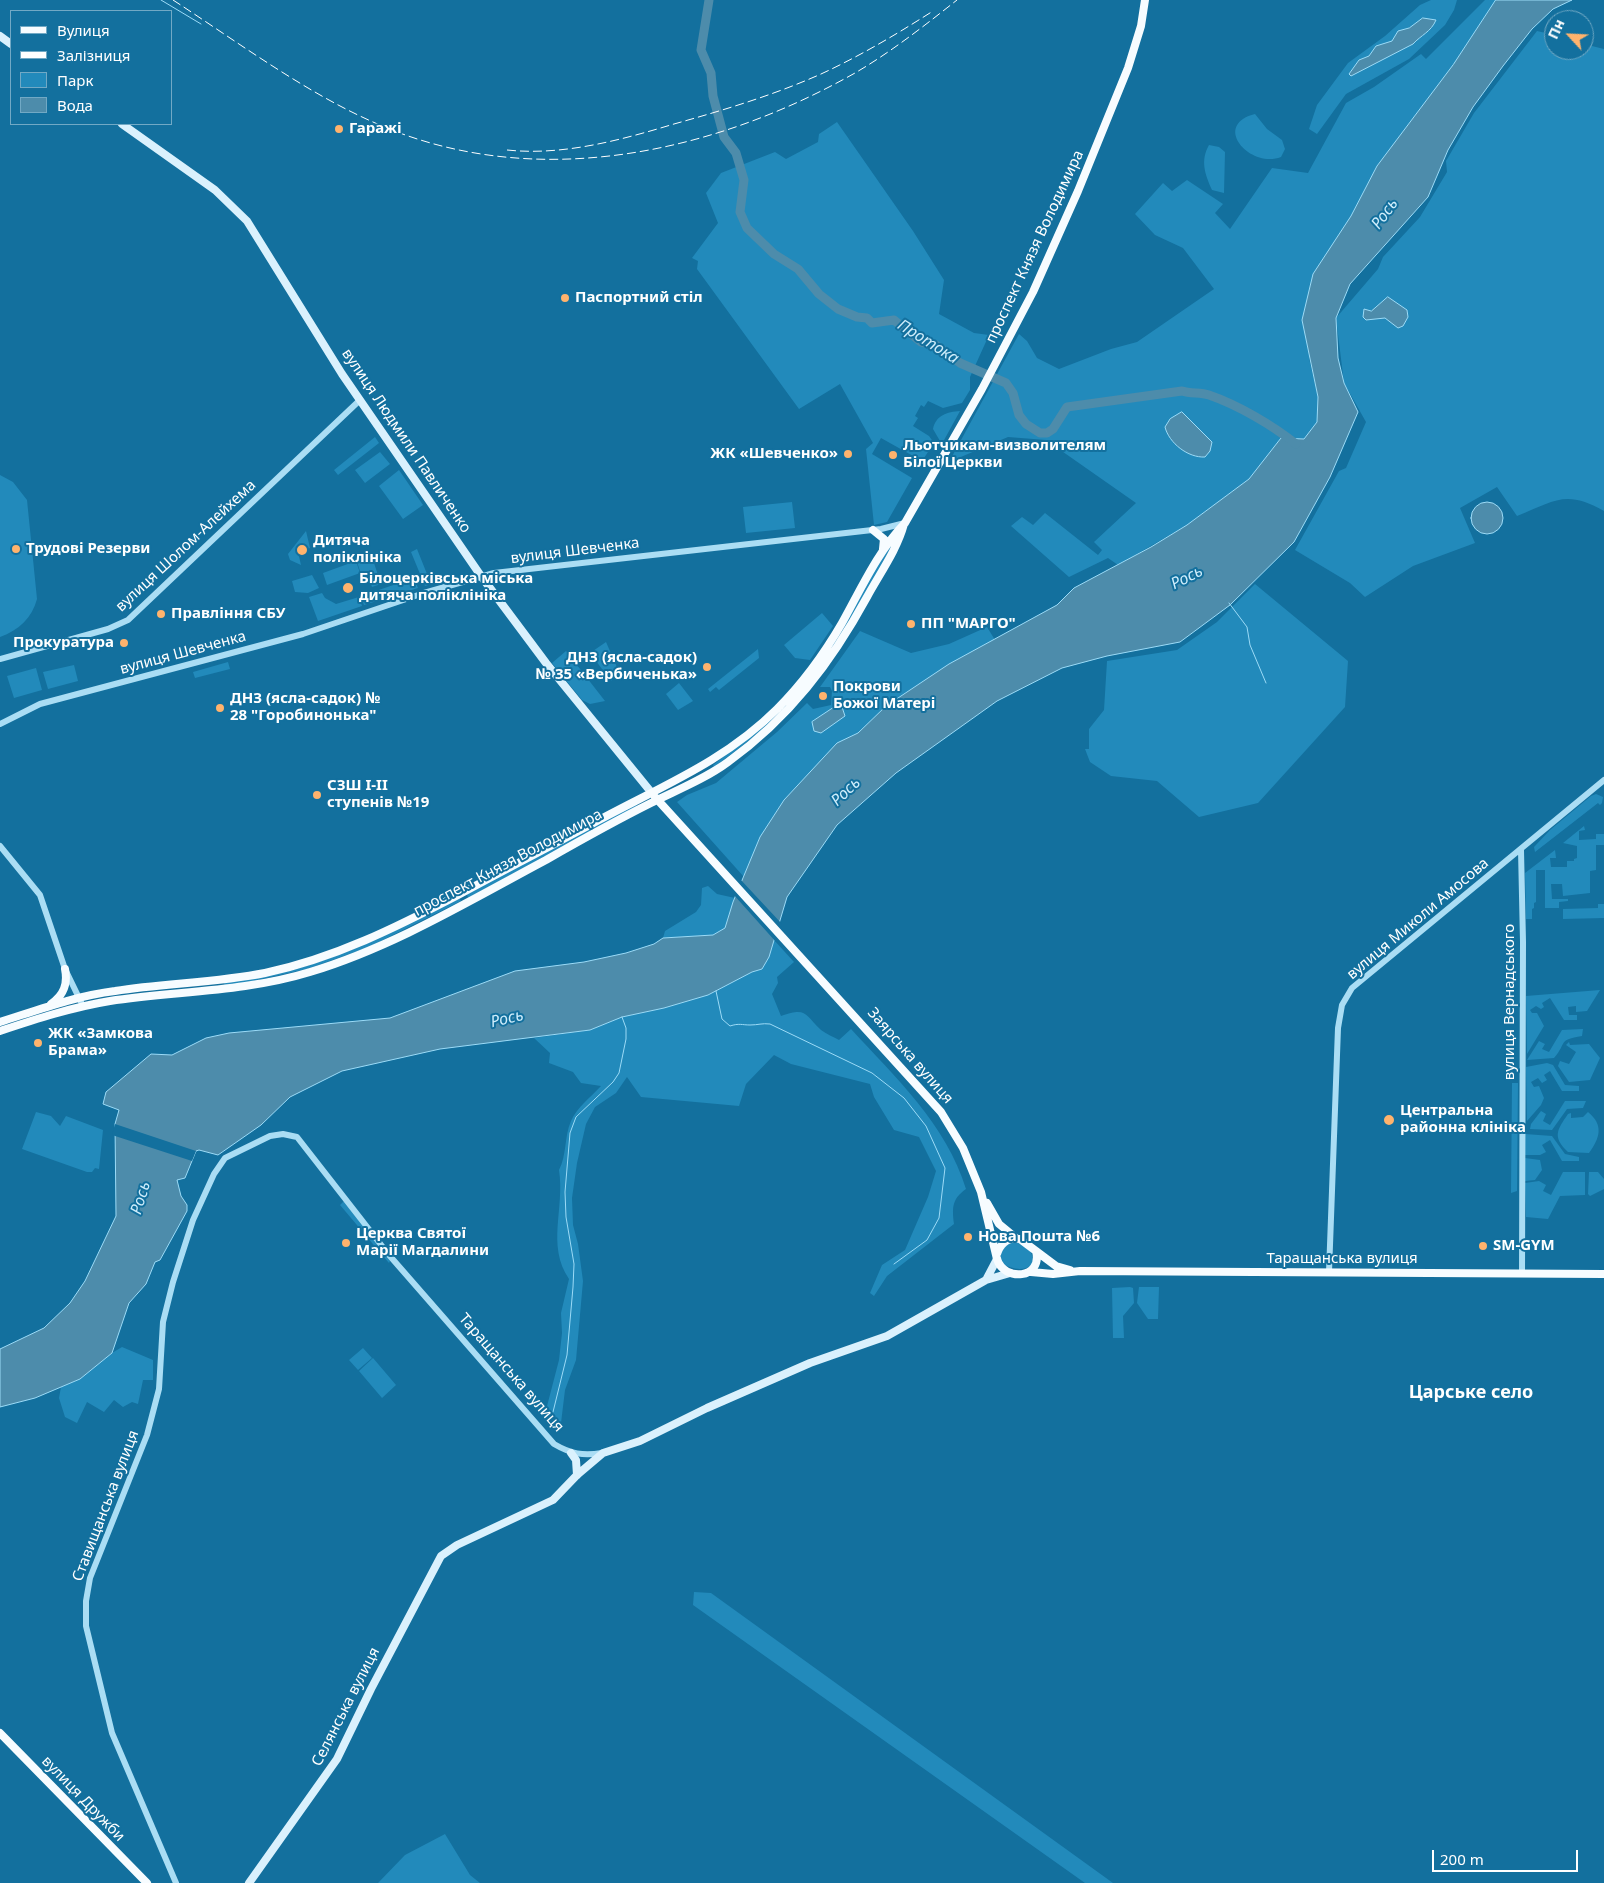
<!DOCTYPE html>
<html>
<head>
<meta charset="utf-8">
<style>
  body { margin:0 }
  #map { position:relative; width:1604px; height:1883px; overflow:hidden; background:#13709e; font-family:"Noto Sans",sans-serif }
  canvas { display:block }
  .legend { position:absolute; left:10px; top:10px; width:162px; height:115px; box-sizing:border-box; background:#13709e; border:1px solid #71a9c5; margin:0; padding:6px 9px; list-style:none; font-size:15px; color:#fff }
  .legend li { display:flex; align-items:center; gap:10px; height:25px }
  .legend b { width:25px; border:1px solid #71a9c5 }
  .north { position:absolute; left:1544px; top:10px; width:50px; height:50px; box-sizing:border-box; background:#13709e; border:1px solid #71a9c5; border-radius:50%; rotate:295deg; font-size:14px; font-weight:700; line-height:20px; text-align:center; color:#fff }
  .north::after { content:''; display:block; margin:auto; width:18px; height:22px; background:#ffb36d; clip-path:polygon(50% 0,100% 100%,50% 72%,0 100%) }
  .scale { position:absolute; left:1432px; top:1850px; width:146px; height:22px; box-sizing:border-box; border:2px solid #fff; border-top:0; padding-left:6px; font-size:15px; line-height:18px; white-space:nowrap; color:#fff; -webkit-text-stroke:4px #13709e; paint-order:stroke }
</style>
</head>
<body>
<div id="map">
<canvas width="1604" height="1883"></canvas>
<ul class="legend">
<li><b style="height:6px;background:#f7fcff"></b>Вулиця</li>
<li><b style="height:6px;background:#fff"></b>Залізниця</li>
<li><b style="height:14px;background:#228abb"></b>Парк</li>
<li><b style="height:14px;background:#4d8cab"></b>Вода</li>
</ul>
<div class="north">Пн</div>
<div class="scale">200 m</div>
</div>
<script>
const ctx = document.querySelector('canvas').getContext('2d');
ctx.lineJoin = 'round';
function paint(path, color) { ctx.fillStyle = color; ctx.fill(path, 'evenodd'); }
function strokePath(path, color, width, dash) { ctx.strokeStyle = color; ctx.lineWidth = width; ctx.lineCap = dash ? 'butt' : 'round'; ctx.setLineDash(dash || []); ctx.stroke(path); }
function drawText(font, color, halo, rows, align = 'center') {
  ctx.font = font + ' "Noto Sans",sans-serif'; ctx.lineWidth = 4; ctx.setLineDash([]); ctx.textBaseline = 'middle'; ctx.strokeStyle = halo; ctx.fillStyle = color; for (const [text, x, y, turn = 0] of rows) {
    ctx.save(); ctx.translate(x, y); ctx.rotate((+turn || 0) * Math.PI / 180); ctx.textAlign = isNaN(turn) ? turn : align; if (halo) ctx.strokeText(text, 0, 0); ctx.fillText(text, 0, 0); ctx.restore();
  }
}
const green = new Path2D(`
  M1431,0H1457L1454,10L1445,25L1409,59L1346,94L1317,134L1309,129L1317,105L1348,63L1385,36L1420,5Z
  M1485,0H1496L1453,65L1377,166L1351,216L1309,358L1318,397L1317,422L1304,439L1281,438L1249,479L1187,525L1118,565L1108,558L1069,577L1011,526L1022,517L1033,525L1045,513L1098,555L1102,550L1094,542L1136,503L1046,440L1008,437L949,462L1019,334L1027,341L1037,358L1059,369L1111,349L1137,342L1214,289L1183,248L1155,235L1135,214L1163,183L1172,191L1187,180L1223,204L1215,213L1230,229L1272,168L1308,173L1346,103L1374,87L1421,54L1426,59Z
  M1537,31L1554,35V50H1584V44L1604,49V511C1566,489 1554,501 1517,516L1497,487L1460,508L1475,543L1413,566L1365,597L1350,583L1295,550L1339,471L1346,468L1366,422L1344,383L1336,318L1378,269L1383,257L1420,217L1447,172L1446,161L1474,113Z
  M1255,114L1267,129L1282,140L1285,149L1281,157C1250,169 1211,125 1255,114Z
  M837,122L913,231L944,280L939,314L974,333L989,335L970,377V390L962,403L943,408L928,401L924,407L921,405L915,416L918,418L913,426L929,436L934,443L922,461L881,438L872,454L912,478L887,522L874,525L866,449L873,443L840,384L799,409L697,269L698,261L692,258L718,223L706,193L721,173L775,152L786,159L818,142L819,134Z
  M1209,145L1219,147L1225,152L1224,193L1212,190C1205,174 1200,161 1209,145Z
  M960,411L943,442L940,441L933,429C936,415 947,412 960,411Z
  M375,437L379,443L338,475L334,470Z
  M380,452L390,464L365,483L355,470Z
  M399,470L423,505L403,519L379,486Z
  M0,475L13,482L27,500L37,599C32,618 19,630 0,637Z
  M792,502L795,528L746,533L743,507Z
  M306,531L310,548L298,552L301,565L290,560L288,554Z
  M893,539L895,540C867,589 842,642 806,687C780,718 746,743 714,767L713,765L755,732L786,705Z
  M417,549L431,584L425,586L411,552Z
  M371,554L381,584L372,587L367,572L361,574L356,559Z
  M356,561L360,573L327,585L323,573Z
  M312,575L319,588L308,593L295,592L292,581Z
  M414,578L418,588L364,605L361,596Z
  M1255,584L1348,661L1345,707L1258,803L1199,817L1157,781L1111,776L1090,762L1085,749H1089V729L1104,710L1107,661L1177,650L1217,622Z
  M322,593L325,598L336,604L359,597L362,606L318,621L309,597Z
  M822,613L833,626L810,660L795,658L784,645Z
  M987,627L995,640L949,664L905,693L886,706L858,733L837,744L784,800L760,837L744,877L677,802L687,795L716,783L777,732L807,703L813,709L831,705L832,691L830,687H820L860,631L911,653L949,644Z
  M606,642L620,674L611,681L590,653Z
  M758,649L759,658L719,690L716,687L710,692L708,689Z
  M566,651L605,701L590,704L582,700L552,663Z
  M228,662L230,669L195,678L193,672Z
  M74,665L78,681L48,689L43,672Z
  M36,668L42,690L14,698L7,676Z
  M679,683L693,701L678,710L666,694Z
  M1596,794L1603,797L1602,803L1600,805L1598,803L1535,852L1534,847L1550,830L1591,796Z
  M636,804L637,806L468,898L467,894Z
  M1584,826L1585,830L1579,831V840L1596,839V834H1604V845H1596V870L1590,871V893L1563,896L1562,884H1551L1552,899H1568V901L1559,902V908H1545V870H1536V902L1534,903V908L1532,909V919H1526L1525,873L1555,850L1556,858H1550L1551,867H1567V861H1574V859L1577,858V846L1563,843Z
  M708,886L717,894L735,898L725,928L713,935L663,938L665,931L696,912L701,905L702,888Z
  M459,898L461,901L369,947L307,969L225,987L224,983L307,966L362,946Z
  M1598,904H1604V918L1563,919V909L1598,908Z
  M774,940L794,962L777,977L778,983L772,994L781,1016C807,1007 804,1014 821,1030C826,1034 834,1037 839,1040L851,1029C896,1078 946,1124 966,1189C952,1199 952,1207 954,1224L887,1276L874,1296L870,1293L882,1265L905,1250L928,1197L936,1171L919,1137L894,1130L874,1097L870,1084L791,1064L774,1055L746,1084L739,1106L641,1097L627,1077L616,1093L595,1107L586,1124L577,1163L572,1198L573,1225L578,1244L583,1281L576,1360L565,1390L561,1423L553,1427L546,1410L559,1360L562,1333L561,1313L569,1279C546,1245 565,1209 559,1170C567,1155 564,1137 571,1121C577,1107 591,1097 601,1086L581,1083L573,1072L549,1063L550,1053L534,1038L590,1030L622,1017L664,1008L708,995L752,972L762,969L769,957Z
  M1600,990L1587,1011L1576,1012V1006L1568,1007L1569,1015H1577V1020H1564L1550,998L1542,1003L1544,1007L1541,1009L1536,1006L1530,1010L1532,1013H1537L1544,1026L1527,1054L1526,996Z
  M1583,1029L1582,1036C1557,1040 1568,1042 1554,1058L1527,1060L1539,1041L1545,1044L1542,1049L1549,1052L1562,1030Z
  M1569,1042L1570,1045L1589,1044L1600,1058L1590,1080L1569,1082L1558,1066L1560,1061L1569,1064L1576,1052L1566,1045Z
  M1547,1063L1553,1065L1565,1085L1579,1086V1091H1562L1550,1071L1544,1075L1547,1080L1542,1083L1538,1078L1531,1082L1534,1087L1539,1086L1544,1098L1541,1105L1527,1121L1526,1067Z
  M1512,1083H1518L1517,1191L1511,1193Z
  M1565,1101H1586L1583,1108L1567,1109L1552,1130L1530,1129L1531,1124L1541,1111L1546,1114L1543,1121L1550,1125Z
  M36,1112L51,1116L60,1126L66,1116L103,1130L99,1169L95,1168L92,1172H87L22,1149Z
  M1588,1112C1604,1125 1600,1138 1589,1153L1568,1152C1552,1137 1557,1130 1568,1114L1571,1113V1118L1583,1117Z
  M1525,1134L1552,1136L1565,1154L1579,1157V1161H1562L1550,1140L1542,1145L1546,1152L1540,1155H1525Z
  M1525,1158L1540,1160L1542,1170L1535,1180L1525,1181Z
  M1563,1172H1585V1195L1560,1196L1548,1219L1526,1217L1525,1183L1539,1181L1546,1185L1543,1191L1551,1195Z
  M1589,1172H1598L1604,1179V1189L1590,1196L1588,1194Z
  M345,1200L390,1261L389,1263L340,1205Z
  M1017,1242C1028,1246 1035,1253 1032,1265C1023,1272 1011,1269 1001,1263V1250L1010,1243Z
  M1130,1287L1133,1288L1134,1303L1123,1316L1124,1338H1113L1112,1288Z
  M1139,1287H1159L1158,1319H1148L1137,1303Z
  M122,1347L153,1360V1380H143L138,1404L132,1402L123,1407L114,1400L104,1412L87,1402L77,1423L65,1417L59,1398L61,1387L80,1379L112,1353Z
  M363,1348L372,1358L358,1370L349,1360Z
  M373,1358L396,1385L382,1398L359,1371Z
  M694,1592L711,1593L1113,1883H1085L693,1605Z
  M445,1834L470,1875L480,1883H378L405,1855Z`);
const water = new Path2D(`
  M1496,0H1572L1553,9L1532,29L1503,66L1473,107L1448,150L1428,197L1350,284L1336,318L1338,358L1344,383L1358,412L1330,477L1294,542L1230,605L1180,642L1107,656L1062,668L997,701L896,773L837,825L787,897L769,957L762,969L752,972L708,995L664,1008L622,1017L590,1030L440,1049L342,1071L290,1097L261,1125L218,1155L199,1150L196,1151L185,1178L177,1180L181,1196L187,1205V1211L160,1260L155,1262L146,1284L129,1303L112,1353L80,1379L35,1398L0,1407V1349L44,1328L70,1303L85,1281L116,1216L115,1124L119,1110L103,1104L106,1092L151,1054L172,1055L206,1038L229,1033L390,1018L515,971L584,962L626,953L654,944L663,938L713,935L725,928L733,902L760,837L784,800L837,743L858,733L886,706L949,664L1057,605L1074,588L1151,547L1187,525L1249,479L1281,438L1304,439L1317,422L1318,397L1302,320L1313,274L1351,216L1377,166L1453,65Z
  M1423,18L1436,20C1431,32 1421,35 1413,44L1351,76L1349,74L1359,60L1369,56L1376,46L1392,41L1398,31L1409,28Z
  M1388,297L1407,310L1408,317L1403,326L1398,328L1385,318L1366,320L1363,317L1364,309L1371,311Z
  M1182,412L1212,442L1210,451L1205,457C1188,458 1169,443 1165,427L1170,419Z
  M1471 518a16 16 0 1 1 32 0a16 16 0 1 1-32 0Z
  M836,706L842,707L845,716L821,733L814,731L812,722Z`);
const pier = new Path2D(`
  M740,879L782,924L776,942L733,894Z
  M115,1124L196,1151L192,1161L112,1135Z`);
const stream = new Path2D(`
  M161,0L201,24
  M1229,603L1247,627L1250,645L1266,683
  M716,991L722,1019L730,1026C739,1023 742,1025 750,1025C758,1025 762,1023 770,1024L872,1073L904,1098L926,1126L945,1168L939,1218L927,1240L894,1264
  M553,1412L567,1355L573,1287L574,1264L566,1217L565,1192L570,1133L576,1117L613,1082L619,1073L626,1039V1028L622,1017`);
const river = new Path2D(`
  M709,0L701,50L711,73L713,96L724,137L736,153L744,180L740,212L747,228L774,254L798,269L819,294L838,309L857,317L867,318L872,323L894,320L921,342L936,345L960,363L1006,383L1013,393L1019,415L1026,424L1040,433H1047L1053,429L1067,407L1182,391C1191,394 1200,392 1209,395C1238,405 1272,425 1296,444`);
const tertiary = new Path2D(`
  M0,659L108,629L128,620L360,400
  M0,724L40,704L303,634L424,593L494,573L881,529L905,523
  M0,846L40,895L65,969L81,1002
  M1521,850L1523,942L1522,1273
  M1329,1272L1338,1028L1342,1005L1352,988L1604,780
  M176,1883L112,1733L86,1626V1601L90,1578L147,1435L159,1389L163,1322L173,1282L193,1220L214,1174L225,1158L270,1136L283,1134L297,1137L389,1255L554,1444C571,1454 583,1456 602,1453`);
const secondary = new Path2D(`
  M0,36L11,44
  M122,124L215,190L247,221L342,374L481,576L546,663L651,792
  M987,1278L997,1259
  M571,1453L576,1460L577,1475
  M249,1883L337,1759L371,1689L441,1556L457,1545L553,1500L577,1475L603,1453L640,1441L707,1408L810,1363L887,1336L986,1280L1010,1273`);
const primary = new Path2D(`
  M873,530L884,539L883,549
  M655,797L941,1112L963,1148L981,1192L997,1259C1004,1282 1043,1279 1036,1251L1020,1239C1009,1237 1001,1242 997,1254
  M51,1004C64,995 68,984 65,969
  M0,1022C38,1010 75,996 115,991C165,983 215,983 265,973C335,958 397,927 460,894C506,869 553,845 599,820C662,786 725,761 777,709C802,684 824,654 842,623C861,589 878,551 905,523L982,389L1033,292L1078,191L1128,68L1141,26L1145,0
  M0,1031C36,1019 73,1007 110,1001C177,991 245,992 310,972C393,947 469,901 546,860C581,840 615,821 651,803C677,790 705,779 728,762C789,718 831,663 867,597C880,573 897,550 904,524
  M987,1203L999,1224L1016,1238
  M1036,1251L1056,1266L1070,1270
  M1031,1272L1053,1274L1080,1271L1604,1274
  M0,1733L147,1883`);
const rail = new Path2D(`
  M173,0C236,41 305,92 373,122C530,193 710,155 855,73C891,52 924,26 957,0
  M507,150C563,156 621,140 674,124C724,110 774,95 821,74C860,56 897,34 933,11`);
const markers = [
  [339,129,5,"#ffb36d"],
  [565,298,5,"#ffb36d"],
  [848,454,5,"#ffb36d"],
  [893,455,5,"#ffb36d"],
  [16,549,5,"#ffb36d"],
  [302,550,6,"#ffb36d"],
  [348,588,6,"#ffb36d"],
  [161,614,5,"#ffb36d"],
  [911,624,5,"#ffb36d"],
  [124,643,5,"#ffb36d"],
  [707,667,5,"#ffb36d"],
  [823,696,5,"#ffb36d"],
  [220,708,5,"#ffb36d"],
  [317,795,5,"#ffb36d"],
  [38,1043,5,"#ffb36d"],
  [1389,1120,6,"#ffb36d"],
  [968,1237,5,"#ffb36d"],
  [346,1243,5,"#ffb36d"],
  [1483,1246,5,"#ffb36d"]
];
const poiNames = [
  ["Гаражі",349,129],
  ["Паспортний стіл",575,298],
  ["Льотчикам-визволителям",903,446],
  ["Білої Церкви",903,463],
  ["ЖК «Шевченко»",838,454,"right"],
  ["Дитяча",313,541],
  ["поліклініка",313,558],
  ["Трудові Резерви",26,549],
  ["Білоцерківська міська",359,579],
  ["дитяча поліклініка",359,596],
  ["Правління СБУ",171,614],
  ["ПП \"МАРГО\"",921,624],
  ["Прокуратура",114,643,"right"],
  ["ДНЗ (ясла-садок)",697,658,"right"],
  ["№ 35 «Вербиченька»",697,675,"right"],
  ["Покрови",833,687],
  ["Божої Матері",833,704],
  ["ДНЗ (ясла-садок) №",230,699],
  ["28 \"Горобинонька\"",230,716],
  ["СЗШ I-II",327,786],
  ["ступенів №19",327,803],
  ["ЖК «Замкова",48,1034],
  ["Брама»",48,1051],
  ["Центральна",1400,1111],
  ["районна клініка",1400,1128],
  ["Церква Святої",356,1234],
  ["Марії Магдалини",356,1251],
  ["Нова Пошта №6",978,1237],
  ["SM-GYM",1493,1246]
];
const streetNames = [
  ["проспект Князя Володимира",1035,247,-65],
  ["вулиця Людмили Павличенко",406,441,56],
  ["вулиця Шолом-Алейхема",186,546,-43],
  ["вулиця Шевченка",575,551,-7],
  ["вулиця Шевченка",183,653,-15],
  ["проспект Князя Володимира",508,863,-28],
  ["вулиця Миколи Амосова",1418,919,-40],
  ["вулиця Вернадського",1510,1002,-90],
  ["Заярська вулиця",910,1056,49],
  ["Таращанська вулиця",1342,1259],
  ["Таращанська вулиця",511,1373,49],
  ["Ставищанська вулиця",106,1506,-69],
  ["Селянська вулиця",346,1707,-63],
  ["вулиця Дружби",83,1799,46]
];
const waterNames = [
  ["Рось",1385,214,-54],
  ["Протока",928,342,32],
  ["Рось",1187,578,-27],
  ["Рось",846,792,-44],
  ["Рось",507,1019,-13],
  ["Рось",141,1198,-73]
];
const quarterNames = [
  ["Царське село",1471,1393]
];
paint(green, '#228abb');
paint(water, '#4d8cab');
strokePath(water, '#9cdbf7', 1);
paint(pier, '#13709e');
strokePath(stream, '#9cdbf7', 1);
strokePath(river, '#4d8cab', 9);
strokePath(tertiary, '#aaddf4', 6);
strokePath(secondary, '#daf1fd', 8);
strokePath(primary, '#f7fcff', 8);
strokePath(rail, '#fff', 1, [9, 4]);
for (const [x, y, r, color] of markers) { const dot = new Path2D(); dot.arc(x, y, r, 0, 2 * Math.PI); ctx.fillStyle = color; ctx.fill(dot); strokePath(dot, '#13709e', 2); }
drawText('bold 15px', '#fff', '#13709e', poiNames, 'left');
drawText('15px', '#fff', '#13709e', streetNames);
drawText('italic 16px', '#d0eefc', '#13709e', waterNames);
drawText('bold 18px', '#fff', '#13709e', quarterNames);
</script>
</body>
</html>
